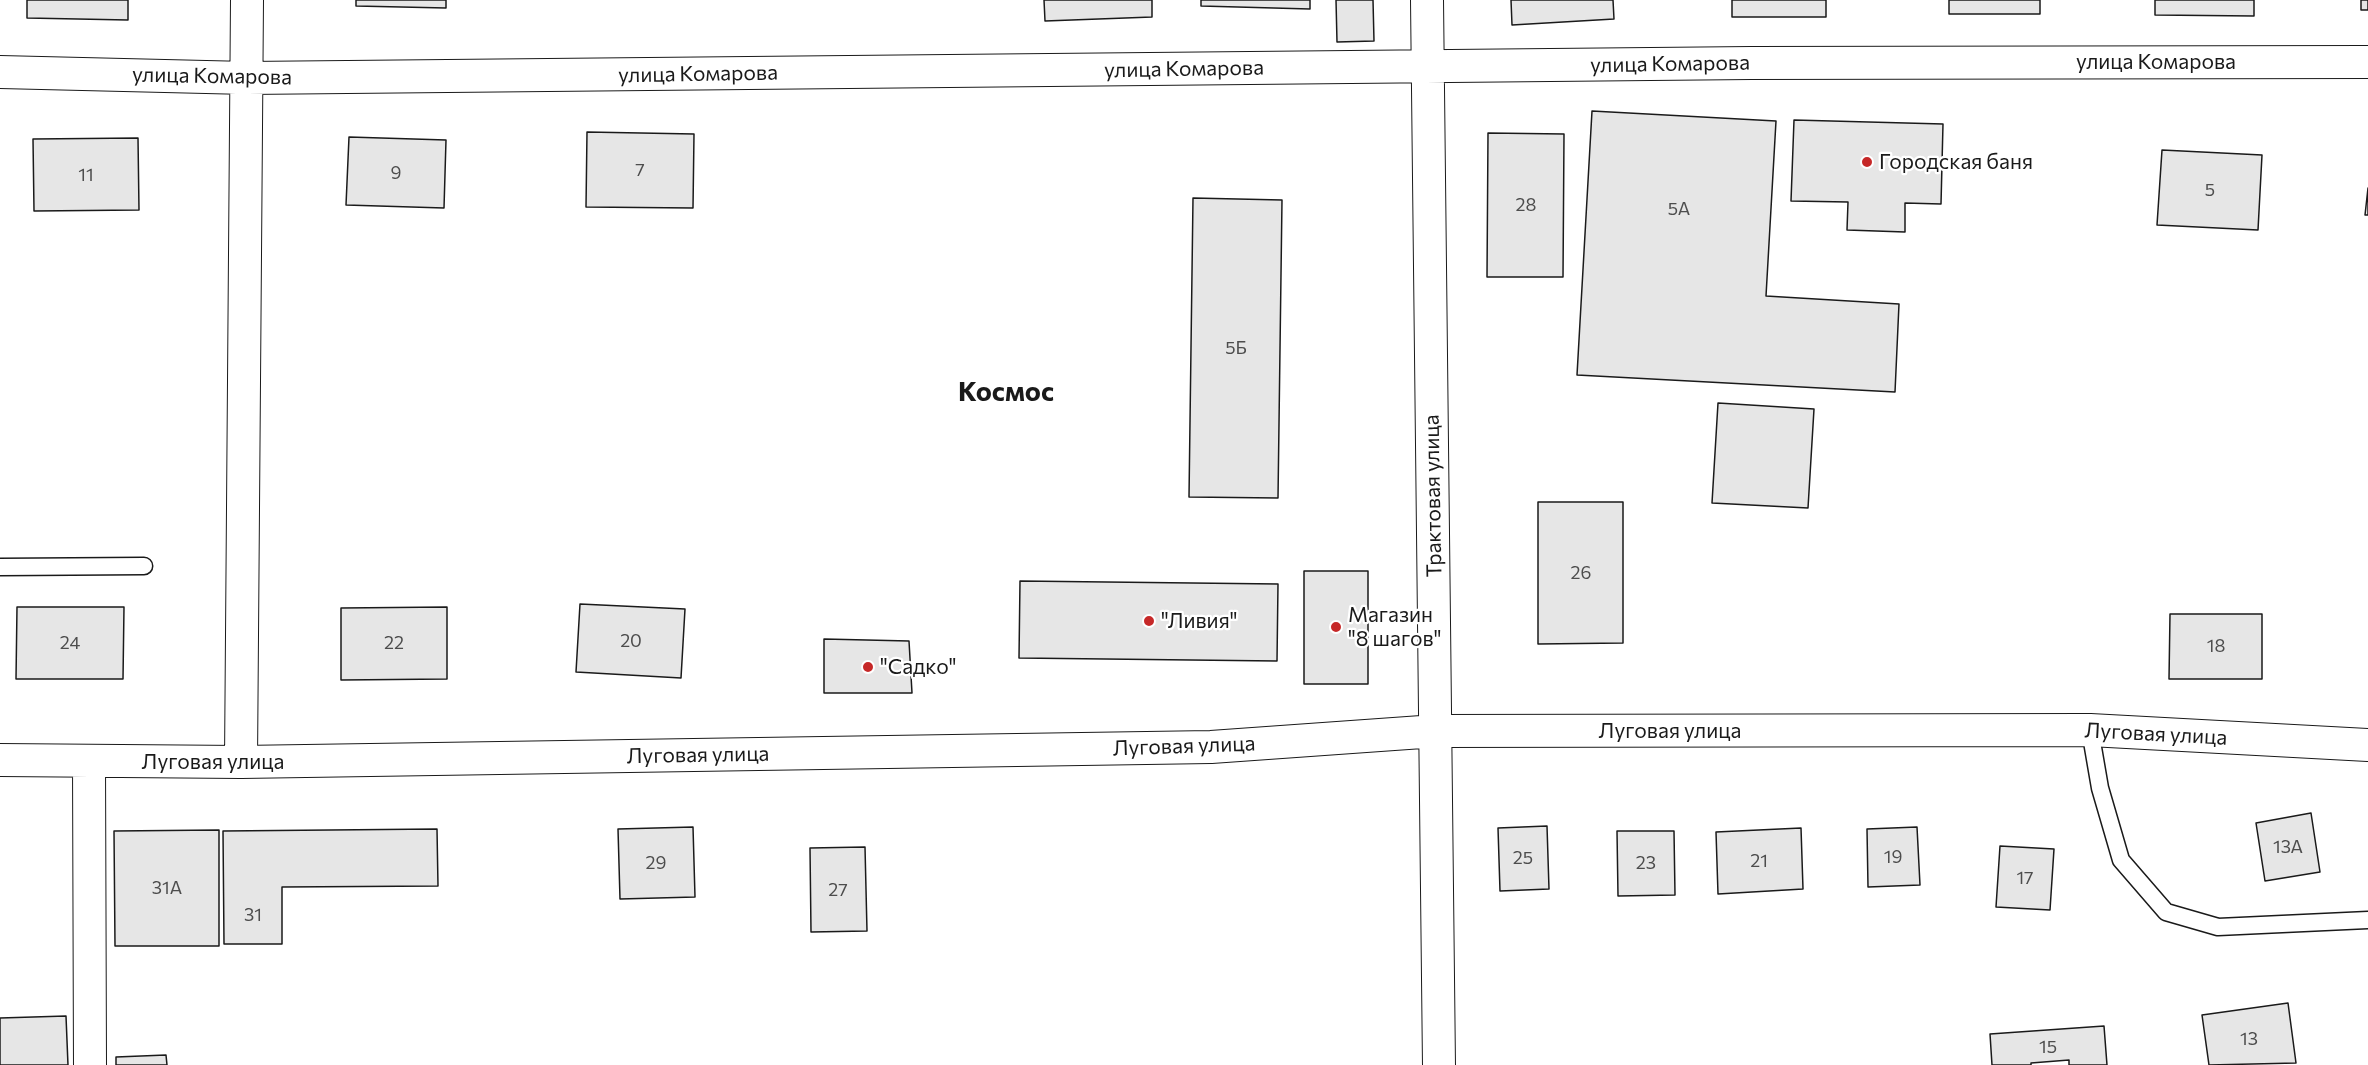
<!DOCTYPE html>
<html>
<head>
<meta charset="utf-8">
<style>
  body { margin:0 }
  canvas { display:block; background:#fff }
</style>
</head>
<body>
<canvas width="2368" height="1065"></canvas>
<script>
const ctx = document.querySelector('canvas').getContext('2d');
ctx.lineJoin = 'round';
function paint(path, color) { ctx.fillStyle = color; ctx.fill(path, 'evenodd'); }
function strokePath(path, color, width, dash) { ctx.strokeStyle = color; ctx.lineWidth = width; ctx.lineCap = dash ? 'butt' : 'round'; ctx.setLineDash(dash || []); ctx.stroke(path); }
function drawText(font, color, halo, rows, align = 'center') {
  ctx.font = font + ' Commissioner,sans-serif'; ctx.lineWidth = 4.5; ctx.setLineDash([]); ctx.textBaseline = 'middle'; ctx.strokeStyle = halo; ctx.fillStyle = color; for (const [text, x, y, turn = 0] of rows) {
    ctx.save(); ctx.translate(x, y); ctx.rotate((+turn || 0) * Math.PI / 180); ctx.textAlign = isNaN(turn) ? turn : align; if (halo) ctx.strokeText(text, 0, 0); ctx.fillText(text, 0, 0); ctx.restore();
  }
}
const building = new Path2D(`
  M27,0H128V20L27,18Z
  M356,0H446V8L356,6Z
  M1044,0H1152V17L1045,21Z
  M1201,0H1310V9L1201,6Z
  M1336,0H1373L1374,41L1337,42Z
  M1511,0H1613L1614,19L1512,25Z
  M1732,0H1826V17H1732Z
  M1949,0H2040V14H1949Z
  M2155,0H2254V16L2155,15Z
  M2361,0H2368V10H2361Z
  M1592,111L1776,121L1766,296L1899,304L1895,392L1577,375Z
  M1794,120L1943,124L1941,204L1905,203V232L1847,230L1848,202L1791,201Z
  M587,132L694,134L693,208L586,207Z
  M1488,133L1564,134L1563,277H1487Z
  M349,137L446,140L444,208L346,205Z
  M138,138L139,210L34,211L33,139Z
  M2162,150L2262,155L2258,230L2157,225Z
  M2368,188V215H2365Z
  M1193,198L1282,200L1278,498L1189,497Z
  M1718,403L1814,409L1808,508L1712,503Z
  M1538,502H1623V643L1538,644Z
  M1304,571H1368V684H1304Z
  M1020,581L1278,584L1277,661L1019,658Z
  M580,604L685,609L681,678L576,672Z
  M17,607H124L123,679H16Z
  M447,607V679L341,680V608Z
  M2170,614H2262V679H2169Z
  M824,639L909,641L912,693H824Z
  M2311,813L2320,872L2265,881L2256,823Z
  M1547,826L1549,889L1500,891L1498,828Z
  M693,827L695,897L620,899L618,829Z
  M1917,827L1920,885L1868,887L1867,829Z
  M1801,828L1803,889L1718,894L1716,832Z
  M437,829L438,886L282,887V944H224L223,831Z
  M219,830V946H115L114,831Z
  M1617,831H1674L1675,895L1618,896Z
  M2000,846L2054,849L2050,910L1996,907Z
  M865,847L867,931L811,932L810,848Z
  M2288,1003L2296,1063L2209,1065L2202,1015Z
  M66,1016L68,1065H0V1018Z
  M2104,1026L2107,1065H2069V1060L2031,1063V1065H1992L1990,1034Z
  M166,1055L167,1065H116V1057Z`);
const service = new Path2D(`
  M0,567L144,566
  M2090,730L2100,788L2121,860L2166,912L2218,927L2368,920`);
const minor = new Path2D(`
  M1427,0L1439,1065
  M0,72L247,78L1751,63L2368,62
  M0,760L241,762L1211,747L1436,731L2090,730L2368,745
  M89,762L90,1065
  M241,762L247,0`);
const markers = [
  [1867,162,6,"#c62828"],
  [1149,621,6,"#c62828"],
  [1336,627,6,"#c62828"],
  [868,667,6,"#c62828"]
];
const numberNames = [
  ["7",640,170],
  ["9",396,173],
  ["11",86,175],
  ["5",2210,190],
  ["28",1526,205],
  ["5А",1679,209],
  ["5Б",1236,348],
  ["26",1581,573],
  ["20",631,641],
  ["24",70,643],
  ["22",394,643],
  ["18",2216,646],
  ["13А",2288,847],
  ["19",1893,857],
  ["25",1523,858],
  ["21",1759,861],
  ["29",656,863],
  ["23",1646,863],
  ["17",2025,878],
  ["31А",167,888],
  ["27",838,890],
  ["31",253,915],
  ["13",2249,1039],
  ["15",2048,1047]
];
const streetNames = [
  ["улица Комарова",2156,62],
  ["улица Комарова",1670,64,-1],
  ["улица Комарова",1184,69,-1],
  ["улица Комарова",698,74,-1],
  ["улица Комарова",212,76,1],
  ["Трактовая улица",1433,496,-91],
  ["Луговая улица",1670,731],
  ["Луговая улица",2156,734,3],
  ["Луговая улица",1184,746,-2],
  ["Луговая улица",698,755,-1],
  ["Луговая улица",213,762]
];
const poiNames = [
  ["Городская баня",1879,162],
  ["Магазин",1348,615],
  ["\"8 шагов\"",1348,639],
  ["\"Ливия\"",1161,621],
  ["\"Садко\"",880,667]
];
const districtNames = [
  ["Космос",1006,392]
];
paint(building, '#e6e6e6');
strokePath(building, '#1a1a1a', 1.5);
strokePath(service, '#1a1a1a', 19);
strokePath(minor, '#1a1a1a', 34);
strokePath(service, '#fff', 16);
strokePath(minor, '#fff', 32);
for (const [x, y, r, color] of markers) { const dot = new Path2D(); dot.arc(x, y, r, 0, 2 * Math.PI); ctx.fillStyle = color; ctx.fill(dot); strokePath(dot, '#fff', 2); }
drawText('18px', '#4d4d4d', null, numberNames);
drawText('21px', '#1a1a1a', '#fff', streetNames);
drawText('21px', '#1a1a1a', '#fff', poiNames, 'left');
drawText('bold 27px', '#1a1a1a', '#fff', districtNames);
</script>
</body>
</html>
